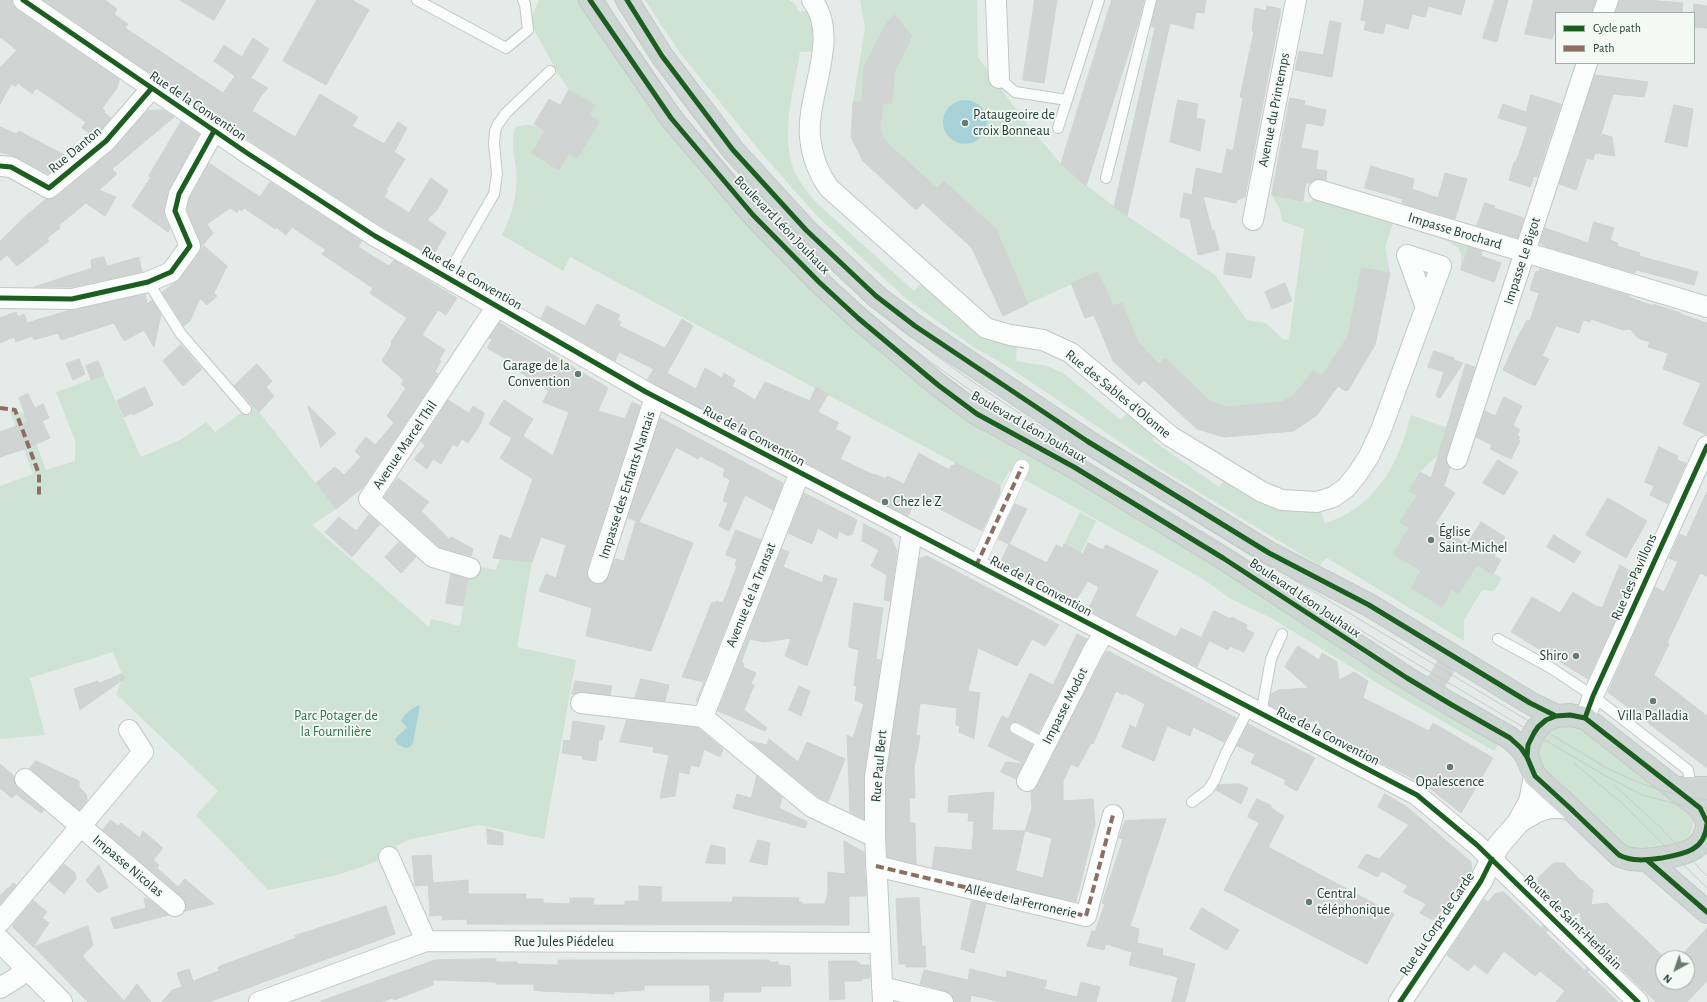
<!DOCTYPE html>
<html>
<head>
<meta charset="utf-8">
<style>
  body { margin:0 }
  #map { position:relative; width:1707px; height:1002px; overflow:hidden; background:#e5ebe8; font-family:"Alegreya Sans",sans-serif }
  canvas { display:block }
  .legend { position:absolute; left:1555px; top:12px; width:140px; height:52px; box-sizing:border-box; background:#f4f9f6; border:1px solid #a0aea9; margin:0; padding:5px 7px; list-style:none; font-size:12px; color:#233e36 }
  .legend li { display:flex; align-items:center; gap:8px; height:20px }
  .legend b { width:20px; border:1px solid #a0aea9 }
  .north { position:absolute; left:1655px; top:950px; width:40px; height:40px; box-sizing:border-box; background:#f4f9f6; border:1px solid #a0aea9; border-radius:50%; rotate:220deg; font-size:11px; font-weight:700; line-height:16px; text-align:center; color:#233e36 }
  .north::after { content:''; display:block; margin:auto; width:14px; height:18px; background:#677b74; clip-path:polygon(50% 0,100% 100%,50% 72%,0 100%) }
</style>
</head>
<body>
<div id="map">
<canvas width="1707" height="1002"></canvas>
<ul class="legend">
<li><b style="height:5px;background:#1b5e20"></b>Cycle path</li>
<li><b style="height:5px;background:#8d6e63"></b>Path</li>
</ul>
<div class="north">N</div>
</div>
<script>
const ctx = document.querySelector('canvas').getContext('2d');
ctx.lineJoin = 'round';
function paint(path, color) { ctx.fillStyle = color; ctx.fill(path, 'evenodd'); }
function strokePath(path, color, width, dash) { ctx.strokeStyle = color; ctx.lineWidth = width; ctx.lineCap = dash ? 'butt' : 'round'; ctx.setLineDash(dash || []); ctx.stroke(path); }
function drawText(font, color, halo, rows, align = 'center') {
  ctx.font = font + ' "Alegreya Sans",sans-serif'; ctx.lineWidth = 3.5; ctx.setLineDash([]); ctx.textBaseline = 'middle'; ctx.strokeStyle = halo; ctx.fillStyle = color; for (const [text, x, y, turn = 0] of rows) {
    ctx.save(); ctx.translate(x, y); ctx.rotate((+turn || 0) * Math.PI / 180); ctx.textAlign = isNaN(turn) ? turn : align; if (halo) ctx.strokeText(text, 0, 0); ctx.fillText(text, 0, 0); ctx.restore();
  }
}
const green = new Path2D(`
  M539,0H578L610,50L663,124L703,175L739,216L770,248L835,312L882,354L926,389L990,435L1067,476L1501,741L1494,751L1392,692L1271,618L1231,599L1203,579L1164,557L1009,471L1000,487L570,257L563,271L502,235C513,213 518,193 516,168C514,154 511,142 515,128C527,122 534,125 545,131L533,153L559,169L569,153L577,157L599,122L589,115L595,105L569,90L557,72L530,22Z
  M645,0H789L795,4L799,12L810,9L817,51L800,52C795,83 783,125 790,156C793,175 805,190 818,204L914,291L921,283L978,332L995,341L1017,347L1016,361L1047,366L1063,373L1121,420L1128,411L1156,433L1152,440L1219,487L1224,481C1255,501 1281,519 1320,509L1325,523C1358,514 1384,486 1397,456C1403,443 1407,429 1411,415L1448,428L1438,455L1420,472L1409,491L1422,500L1409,528L1393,554L1422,572L1411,588L1442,607L1451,589L1460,593L1477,565L1502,578L1494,591L1482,590L1464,620V641L1327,558L1319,565L1159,468L1010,368L972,346L904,297L818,217L763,155L680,53Z
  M860,0H977L978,57L1026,123L1061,164L1074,176L1127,216L1215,275L1247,320L1266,323L1284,340L1289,339L1304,229L1282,221L1280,210L1272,195L1311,203L1314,194L1471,241L1461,270C1461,262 1463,255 1458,248C1449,238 1408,229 1393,224L1385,247L1390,273L1362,268L1348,336L1322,376L1313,370L1295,394L1282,402L1228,407L1211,402L1165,358L1159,364L1138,342L1122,303L1113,306L1098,272L1028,304L996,229L944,181L937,188L887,143L880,130L883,103H892L894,74L910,40L913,37L895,15L886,24L864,67L862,101L853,102L865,28Z
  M104,375L141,457L182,439L206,422L215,432L252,405L259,412L336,509L312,525L429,627L431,619L460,626L471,565L496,570L500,559L532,562L517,647L576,660L544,839L479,825L408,840L397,846L395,855L338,875L268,890L196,815L218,791L116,694L123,676L113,652L30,678L45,735L0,739V486L33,474L10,412L25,413L46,470L75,461V440L56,392Z
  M1080,512L1096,521L1076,564L1064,544Z
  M1575,724L1690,812C1696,824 1693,832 1684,843L1640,851L1628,848L1545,777L1536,756C1544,730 1547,727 1575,724Z`);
const water = new Path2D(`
  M943 122a22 22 0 1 1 44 0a22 22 0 1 1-44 0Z
  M420,705L413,743L410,747L406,748L397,744L395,739L407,727L401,721C405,713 412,708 420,705Z`);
const building = new Path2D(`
  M0,0H12L13,5L17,10L119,79L117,88L102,108L105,111L104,112L111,118L98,133L78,149L89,133L82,128L86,122L36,88L32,94L18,83L16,86L11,84L0,104V68L17,50L0,37Z
  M43,0H105L117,9L114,14L128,24L125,28L223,93L235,76L214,61L224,45L242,57L253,38L269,49L251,78L268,88L261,96L252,111L295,137L320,94L358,117L352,126L384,144L398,122L407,128L394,152L405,159L386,190L388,191L384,197L409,213L431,178L448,191L437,210L427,220L446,233L433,256L376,223L253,143Z
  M180,0H226L214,20Z
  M317,0H352L369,10L326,85L283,61Z
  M1035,0H1057L1044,83L1023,80Z
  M1112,0H1144L1138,23L1086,186L1061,164Z
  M1157,0H1206L1204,13L1196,12L1193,29L1170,23L1127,216L1114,207L1155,28L1151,26Z
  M1365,0H1465L1461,15L1428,6L1425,17L1412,14L1408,29L1386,23L1383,34L1364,30L1366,21L1361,20Z
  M1495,0H1508L1497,41L1496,42L1483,38Z
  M1534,0H1596L1592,13H1556V28L1552,39L1525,34Z
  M1619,0H1648L1683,3L1682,13H1615Z
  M1694,4L1707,6V28L1694,27Z
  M1267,6L1281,9L1245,197L1237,200L1236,203L1203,196L1212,231L1214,230L1219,250L1198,255L1190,219L1180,217L1184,193L1192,195L1196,168L1222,174L1227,149L1233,151L1243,98L1240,97L1254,31H1252L1255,8L1266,11Z
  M895,15L912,36L894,74L892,103H883L880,130L887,143L937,188L944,181L996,229L1028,304L1003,316L972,248L923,203L916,210L863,161L851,137L853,102L862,101L864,67L886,24Z
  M1330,21L1341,23L1332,77L1295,70L1299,51L1323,55Z
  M1595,75L1648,82L1644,97L1613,94L1601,134L1612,137L1615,156L1595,153L1593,160L1587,158L1576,190L1559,184Z
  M569,90L595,105L589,115L599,122L577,158L569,153L559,170L532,153L545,131L534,124L549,99L560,105Z
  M1531,95L1561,104L1537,177L1534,176L1530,187L1509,180L1514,162H1516L1528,127L1498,118L1503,104L1526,112Z
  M1290,98L1305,101L1304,105L1326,110L1323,126L1306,123L1301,148L1318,151L1316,169L1327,171L1326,180L1317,179L1310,183H1306L1303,201L1272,195Z
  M1178,100L1198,104L1196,118L1205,120L1200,151L1170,142Z
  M1674,105L1693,109L1687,147L1665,142Z
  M163,110L174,117L112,169L117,174L99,190L116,197L105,216L86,203L59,225L60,228L47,238L49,241L17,266L7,255L0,261V241L27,215L46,199H50L56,197L113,150L147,111Z
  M181,122L199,134L168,191L164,209V216L170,228L168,232L132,206L151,177L149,176Z
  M0,127L16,134L19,131L68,157L48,174L17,157L0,152Z
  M209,163L260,197L270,182L362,241L358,247L389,266L394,260L457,298L446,315L438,310L422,335L445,350L439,360L441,361L435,371L438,374L363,487L336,509L316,483L335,467L344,475L361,457L355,451L366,437L375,445L394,423L387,416L406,388L401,384L404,380L382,361L392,344L391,342L407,318L370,293L373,288L322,254L326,250L292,227L286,235L276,227L275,229L244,208L242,211L239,209L237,213L230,208L207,224L213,233L201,247L187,210L190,198Z
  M1371,166L1414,179L1412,189L1438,198L1445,173L1467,179L1455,219L1402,203L1403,199L1365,188Z
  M1485,203L1495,206L1494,208L1524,218L1518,238L1489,229V227L1488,229L1477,226Z
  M1594,222L1614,228L1610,240L1618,243L1617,246L1640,253L1639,256L1698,272L1694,285L1636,270L1635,273L1547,247L1540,243L1545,228L1588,243Z
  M204,246L227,266L214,293L217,296L207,305L200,298L190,321L184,326L162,292L180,279Z
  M1469,247L1482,251L1481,256L1501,263L1494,282L1461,270Z
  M1227,253L1255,257L1251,278L1224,274Z
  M104,257L107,266L139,257L142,272L71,287H34L92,268L91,260Z
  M1362,268L1390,273L1375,345L1348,390L1346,391L1338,386L1317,415L1294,431L1224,437L1197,429L1144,380L1139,385L1113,361L1094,315L1085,318L1071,283L1098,272L1113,306L1122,303L1138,342L1159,364L1165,358L1211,402L1228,407L1282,402L1295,394L1313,370L1322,376L1348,336Z
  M1540,269L1630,296L1629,297L1653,306V304L1681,313L1680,314L1707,323V435L1683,424L1701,383L1663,369L1668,353L1648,347L1650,342L1638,338L1630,329L1623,330L1591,319L1590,322L1583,320L1579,333L1556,326L1542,356L1549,359L1535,386L1503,370L1520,332H1521L1527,320L1530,321L1539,293L1530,290L1536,271L1539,272Z
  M1285,283L1292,301L1272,309L1265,292Z
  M145,294L147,304L152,300L161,314L154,347L144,330L124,341L114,323L61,340L58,333L34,340L32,336L16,342L14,337L0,343V318L16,312L18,317L24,314L27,323L70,310Z
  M597,304L620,315L617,320L621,322L619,326L665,348L682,319L693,326L667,373L696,389L705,368L722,378L724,373L735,380L732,386L755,400L765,382L810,401L816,387L828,394L818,412L839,423L835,429L851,437L840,459L874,475V474L886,479L887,476L904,484L919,453L949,470L952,465L954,466L955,463L1000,486V493L982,531L917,497L908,516L647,380L654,369L619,352L615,361L541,318L547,306L585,326Z
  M500,323L608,388L598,411L625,419L632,402L640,406L587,569V575L590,581L595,584H601L606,581L615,559L624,561L636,521L693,543L651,651L586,636L592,608L539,591L546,574L556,578L566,545L541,537L532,562L493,558L500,535L511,539L533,479L500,458L512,438L489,424L504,400L533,419L523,436L553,456L569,412L543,402L549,391L520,372L521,369L517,365L487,348L492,340L489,338Z
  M181,345L202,369L183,386L163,361Z
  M1434,351L1454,358V360L1463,363L1440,398L1436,396L1444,372L1428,367Z
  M79,359L85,374L73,380L66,364Z
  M98,361L104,375L91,380L86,366Z
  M257,364L272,381L266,387L274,396L259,412L234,386Z
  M1466,364L1475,367L1446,456V462L1450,468L1444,486L1455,493L1435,524L1467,544L1481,522L1505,537L1494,556L1501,560L1493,574L1477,565L1459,594L1452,589L1442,607L1411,588L1421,571L1393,554L1409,528L1400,522L1417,496L1409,491L1420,472L1431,478Z
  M145,387L153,405L133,415L132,413L124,417L117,401Z
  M28,394L35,408L43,404L49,418L42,421L50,438L30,447L0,457V432L28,422L19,398Z
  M1504,397L1522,406L1513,425L1520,430L1517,435L1520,437L1518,440L1520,441L1511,459L1490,449L1492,445L1476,437L1485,411L1495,416Z
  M448,400L469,413L473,406L484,413L481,423L468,443L462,439L457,447L453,444L441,464L433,459L427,469L414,459L425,446L421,441Z
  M308,406L336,433L321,447Z
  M660,418L783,483L773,510L745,495L729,531L719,526L728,503L723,501L730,480L723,476L725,469L700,456L698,459L676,447L639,522L628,518Z
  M1659,447L1678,456L1677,460L1686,463L1668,504L1650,495L1654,486L1645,482Z
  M1498,460L1518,472L1504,495L1483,483Z
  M398,478L429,502L421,511L450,540L451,537L473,549L471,556L439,547L384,497Z
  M1707,492V576L1700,573L1667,643L1669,644L1654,675L1707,716V768L1608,692L1655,587L1664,592L1678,562L1669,558L1680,534L1686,537Z
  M804,493L857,520L852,535L850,534L849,536L839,531L837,539L818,528L812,544L788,533Z
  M1608,498L1647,521L1626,558L1586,535Z
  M1015,504L1027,509L1009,544L998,539Z
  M369,515L380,524L352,557L325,532L339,517L356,531Z
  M864,524L891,538L897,551L890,601L884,600L887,575L871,566L879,550L862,541Z
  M736,530L761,540L696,702L704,682L682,677L712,602L715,603L716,601L723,603L737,566L735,565L737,559L726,555Z
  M1554,535L1581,552L1574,563L1547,547Z
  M399,542L416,557L401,573L385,557Z
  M1088,543L1103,550L1106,545L1158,571L1135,616L1176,637L1181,628L1209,641L1197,667L1088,610L1099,587L1088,581L1074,603L1000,564L1009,544L1047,563L1056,545L1063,548L1064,544L1083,554Z
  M782,549L789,552L783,567L822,583L824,575L837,579L807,666L785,656L791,638L764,642L750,639L741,662L744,663L743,667L756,673L751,684L754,685L744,710L767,728L765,731L718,711Z
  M927,556L1059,625L1045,646L1032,639L1017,666L978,648L968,691L980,693L974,739L959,732L960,726L956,725L957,708L920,703L916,735L920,736L914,769L915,798H909L910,823H915L916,864L887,857L886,778L919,559Z
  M1620,565L1636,575L1588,679L1511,632L1532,597L1560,613L1573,592L1597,607L1598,606L1602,608Z
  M451,574L468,579L463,606L446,603Z
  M854,603L883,608L876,659L881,660L864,775V819L850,812L847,735L853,738L864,704L855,700L857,687L854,685L859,650L849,647Z
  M1214,611L1231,619L1232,617L1247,625L1246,629L1254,633L1244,652L1230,646L1228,650L1202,637Z
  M1077,634L1087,639L1038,733L1018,722H1012L1009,725V731L1012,734L1033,745L1023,763L988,746L1002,716L1008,719L1030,673L1053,685Z
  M1298,646L1319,660L1322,653L1337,662L1339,680L1354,672L1368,681L1363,698L1429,731L1433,723L1493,758L1461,813L1426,785L1324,734L1318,720L1305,723L1269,705L1271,694L1279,690L1309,688L1285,667Z
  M1108,651L1236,718L1224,742L1193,727L1190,736L1167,726L1154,761L1122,747L1130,725L1136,728L1145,704L1124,693L1123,695L1116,691L1093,744L1091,743L1078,767L1071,764L1063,781V801L1093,799L1095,824L1076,902L932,868L935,847L972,850L974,821H968L969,813L948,812L949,796L994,792L992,830L1025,831L1032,808L1031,791L1038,789L1035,788L1103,657ZM1025,831L1052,838L1043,878L1016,871Z
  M1438,661L1454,671L1445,686L1429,677Z
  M122,674L125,678L80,710L74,689L98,681L99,683Z
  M641,679L669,685L665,701L635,698Z
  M575,681L612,686L610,695L582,692L572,694Z
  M799,686L810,691L801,716L789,710Z
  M627,720L698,728L723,749L720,757L704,749L699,767L691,765L689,774L679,772L675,796L660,798L669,755L653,752L654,747L620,742Z
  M573,721L605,726L602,740H599L596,761L582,759L583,756L562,753L564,740L570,741Z
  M1248,724L1315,758L1297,791L1284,784L1286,780L1251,763L1255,754L1237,746Z
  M769,739L798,762L807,742L845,759L828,802L818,797L750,741L767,745Z
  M36,761L79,781V787L86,794L87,801L79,810L29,769Z
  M1006,762L1023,764L1016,779L1001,772Z
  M0,764L14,776V782L18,788L44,810L41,813L16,794L12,798L0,788Z
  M757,776L782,797L779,808L807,822L805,828L733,808L737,794L751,798Z
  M1240,784L1248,788L1241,804L1216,790L1219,785Z
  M1385,794L1407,807L1471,862L1472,870L1443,913L1441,911L1433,920L1420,913L1426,904L1403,892L1408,886L1382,871L1377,877L1358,867L1366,854L1379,859L1409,825L1378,807Z
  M1257,799L1270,805L1274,810L1284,816L1268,847L1394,914L1367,964L1224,890L1259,823L1248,817Z
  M1166,819L1130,926L1139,929L1137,943L1163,949L1162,955L1195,964L1185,1002H1172L1178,977L1129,965L1132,952L1106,944L1104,950L1087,946L1092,931L1095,932L1105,904L1102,903L1123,839L1119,838L1125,821Z
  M111,820L118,826L121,823L140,838L143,831L163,848L153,860L159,865L157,868L178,887L185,879L214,904L185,911L186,902L182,897L103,830Z
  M487,829L503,833V845L488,844Z
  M758,840L770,843L767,865L750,862Z
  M844,841L864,852L866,896H849V925L467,924V919L442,920V915L430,916L428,885L415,886L412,856L431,855L433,883L468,880V894H526V899H543V903L570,904V898H594L593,905H625V901H639V886L662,887L661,902H732L733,897L799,898L798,902H802V904H825L828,893V872L845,874Z
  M711,845L725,848V864L706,863Z
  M1554,863H1564L1581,881L1582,880L1593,890L1591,905L1607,903L1665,958H1663V982H1687V958H1679L1707,928V981L1687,1002H1656L1582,931L1580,912L1569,918L1539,890L1538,878Z
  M64,864L75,873L76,879L64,894L49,881Z
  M99,865L108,887L98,893L86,881Z
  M14,883L16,885L0,904V896Z
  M1504,892L1543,930L1542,925L1548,930L1545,932L1586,972V967L1589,970L1587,972L1618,1002H1556L1565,991L1540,971L1535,976L1504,951L1487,974L1474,964L1468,971L1447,955L1484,899L1488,902L1495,894Z
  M147,898L169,915L114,929L111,918L146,908L144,899Z
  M919,898L922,946H925L926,967H906V964H899L896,899Z
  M33,900L47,912L42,918L49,923L33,947L12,926Z
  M972,901L986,904L974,953L961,949Z
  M386,906L395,934L209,1002H162L172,990L182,987L177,973L189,969L193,981L219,971L218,968L220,966L296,938L295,936Z
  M1202,908L1239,930L1227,950L1190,929Z
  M88,926L93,945L82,956L124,1001L137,984L151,1002H88L34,947Z
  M496,959V962H517V964L558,965V960H769V962H778V965L790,966L791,986H761V992H724L723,1001H710V985H644V990L614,992V994L541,991L534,990V984H496V982L433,980V985L394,1000L393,998L381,1002H321V1001L435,960Z
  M829,961H857L861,965H870V978L861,979L862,981H844L845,999L830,1000Z
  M970,969L1006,978L1007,971L1047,981L1044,989L1077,997L1081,982L1100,987L1096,1002H1000L971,995L970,1002H954L951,994L946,991L920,984L924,970L968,980Z`);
const service = new Path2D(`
  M417,0L506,48L528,30L525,4L523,0
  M999,78L1015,92L1067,100L1099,0
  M1058,128L1067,100
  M1106,178L1151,0
  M446,277L494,194L497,174L494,144L495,131L498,124L506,113L550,71
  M148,282L181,334L246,409
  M1498,639L1551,668L1593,696L1688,770C1689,778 1691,782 1686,788
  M1261,714L1271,659L1282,634
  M1015,728L1045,744
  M1192,802L1208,790L1214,781L1226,753L1249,708`);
const pedestrian = new Path2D(`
  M976,566L1022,467`);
const minor = new Path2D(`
  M23,0L247,153L375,236L646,392L1417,795L1477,845L1638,1002
  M812,0C841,37 806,95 810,137C812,156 818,173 829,188L986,328L1010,335L1043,340L1071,353L1170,436L1262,492L1282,500L1317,502L1333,497L1346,488L1358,473L1369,456L1381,430L1441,266L1407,255L1426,308
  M996,0L999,78
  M1603,13L1608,0
  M0,166L11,167L49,188L106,141L151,89
  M1319,190L1707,307
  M1253,220L1296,0
  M0,298L72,299L148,282L171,272L190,246L175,211L179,194L214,131
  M1457,459L1587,63
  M470,568L433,557L369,499L497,306
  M598,573L655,397
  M581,703L703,717L812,807L875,837
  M703,717L796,482L801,474
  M1585,718L1593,696L1707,446
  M25,779L175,906
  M1027,781L1093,651L1104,633
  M389,857L426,941
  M876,866L1086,916L1113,815
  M0,922L143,752L129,730
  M882,987L943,1002
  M0,988L18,977L25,967
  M259,1002L426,941L880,943
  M883,1002L875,837V777L911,538L914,532`);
const tertiary = new Path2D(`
  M1519,822C1538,809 1547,805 1570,808
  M0,941L61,1002
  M1400,1002L1481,881L1498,846L1518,823L1530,802L1535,776`);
const primary = new Path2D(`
  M590,0L671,118L753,215L819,282L858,318L938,385L977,414L1074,467L1223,558L1407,678L1452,705L1510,738L1521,748L1527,757
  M627,0L662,56L733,150L806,230L876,296L915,326L1087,441L1269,553L1369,605L1530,703L1556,716
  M1674,788H1707
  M1707,822L1700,808L1585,718L1570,715L1556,716L1546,720L1538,727L1534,733L1528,745L1527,757L1535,776L1570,808L1619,855C1633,862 1646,860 1662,858C1684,854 1705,851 1707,824
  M1647,860L1707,912`);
const tram = new Path2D(`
  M605,0C690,140 802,264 932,363C967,389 1004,413 1041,436L1395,651L1604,775L1642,795L1685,806L1707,808
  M614,0C629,25 646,48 662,72C739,180 832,278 938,357C973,383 1009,406 1045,430L1605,767C1640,785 1668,794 1707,800
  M1574,763L1625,806L1707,888
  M1614,785L1660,827L1707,876`);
const quiet = new Path2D(`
  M0,408L15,410L39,474V498
  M976,566L1022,467
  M876,866L1086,916L1113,815`);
const cycleway = new Path2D(`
  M23,0L247,153L375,236L646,392L1417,795L1477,845L1638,1002
  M590,0L671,118L753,215L819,282L858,318L938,385L977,414L1074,467L1223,558L1407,678L1452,705L1510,738L1521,748L1527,757
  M627,0L662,56L733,150L806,230L876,296L915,326L1087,441L1269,553L1369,605L1530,703L1556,716
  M0,166L11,167L49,188L106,141L151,89
  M0,298L72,299L148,282L171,272L190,246L175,211L179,194L214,131
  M1585,718L1593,696L1707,446
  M1707,822L1700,808L1585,718L1570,715L1556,716L1546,720L1538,727L1534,733L1528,745L1527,757L1535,776L1570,808L1619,855C1633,862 1646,860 1662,858C1684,854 1705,851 1707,824
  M1647,860L1707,912
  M1400,1002L1481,881L1492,859`);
const markers = [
  [965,123,4,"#677b74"],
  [578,374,4,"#677b74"],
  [885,502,4,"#677b74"],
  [1431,540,4,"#677b74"],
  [1576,656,4,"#677b74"],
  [1653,701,4,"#677b74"],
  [1450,767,4,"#677b74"],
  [1309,902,4,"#677b74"]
];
const streetNames = [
  ["Rue de la Convention",198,106,34],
  ["Avenue du Printemps",1274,110,-79],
  ["Rue Danton",75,150,-40],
  ["Boulevard Léon Jouhaux",782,225,46],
  ["Impasse Brochard",1455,231,17],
  ["Impasse Le Bigot",1522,261,-72],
  ["Rue de la Convention",472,278,30],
  ["Rue des Sables d'Olonne",1118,394,39],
  ["Boulevard Léon Jouhaux",1029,427,30],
  ["Rue de la Convention",754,436,28],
  ["Avenue Marcel Thil",405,445,-56],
  ["Impasse des Enfants Nantais",627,485,-72],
  ["Rue des Pavillons",1634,577,-66],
  ["Rue de la Convention",1041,586,28],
  ["Avenue de la Transat",751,595,-68],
  ["Boulevard Léon Jouhaux",1305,598,34],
  ["Impasse Modot",1065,706,-63],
  ["Rue de la Convention",1328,736,27],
  ["Rue Paul Bert",879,766,-85],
  ["Impasse Nicolas",128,866,40],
  ["Allée de la Ferronerie",1021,901,13],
  ["Route de Saint-Herblain",1573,922,44],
  ["Rue du Corps de Garde",1437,924,-56],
  ["Rue Jules Piédeleu",564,942]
];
const poiNames = [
  ["Pataugeoire de",973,115],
  ["croix Bonneau",973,131],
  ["Garage de la",570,366,"right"],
  ["Convention",570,382,"right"],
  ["Chez le Z",893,502],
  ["Église",1439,532],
  ["Saint-Michel",1439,548],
  ["Shiro",1568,656,"right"],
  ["Villa Palladia",1653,716,"center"],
  ["Opalescence",1450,782,"center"],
  ["Central",1317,894],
  ["téléphonique",1317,910]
];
const parkNames = [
  ["Parc Potager de",336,716],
  ["la Fournilière",336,732]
];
paint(green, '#cfe3d4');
paint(water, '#a7d2d7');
paint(building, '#d0d4d2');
strokePath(building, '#ced4d1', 1);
strokePath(service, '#c2c8c5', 12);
strokePath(pedestrian, '#c2c8c5', 16);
strokePath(minor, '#c2c8c5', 22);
strokePath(tertiary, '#c2c8c5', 24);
strokePath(primary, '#c1cac7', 24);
strokePath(service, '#fbfcfc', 10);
strokePath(pedestrian, '#fbfcfc', 15);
strokePath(minor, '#fbfcfc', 20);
strokePath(tertiary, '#fbfcfc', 22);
strokePath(primary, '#ced6d4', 22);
strokePath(tram, '#c7ccca', 1);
strokePath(quiet, '#8d6e63', 4, [8, 4]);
strokePath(cycleway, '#1b5e20', 5);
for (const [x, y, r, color] of markers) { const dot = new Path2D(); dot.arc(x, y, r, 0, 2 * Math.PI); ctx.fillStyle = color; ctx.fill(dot); strokePath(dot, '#f4f9f6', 1.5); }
drawText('14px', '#233e36', '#f4f9f6', streetNames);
drawText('14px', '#233e36', '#f4f9f6', poiNames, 'left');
drawText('14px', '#2e7447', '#f4f9f6', parkNames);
</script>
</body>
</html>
